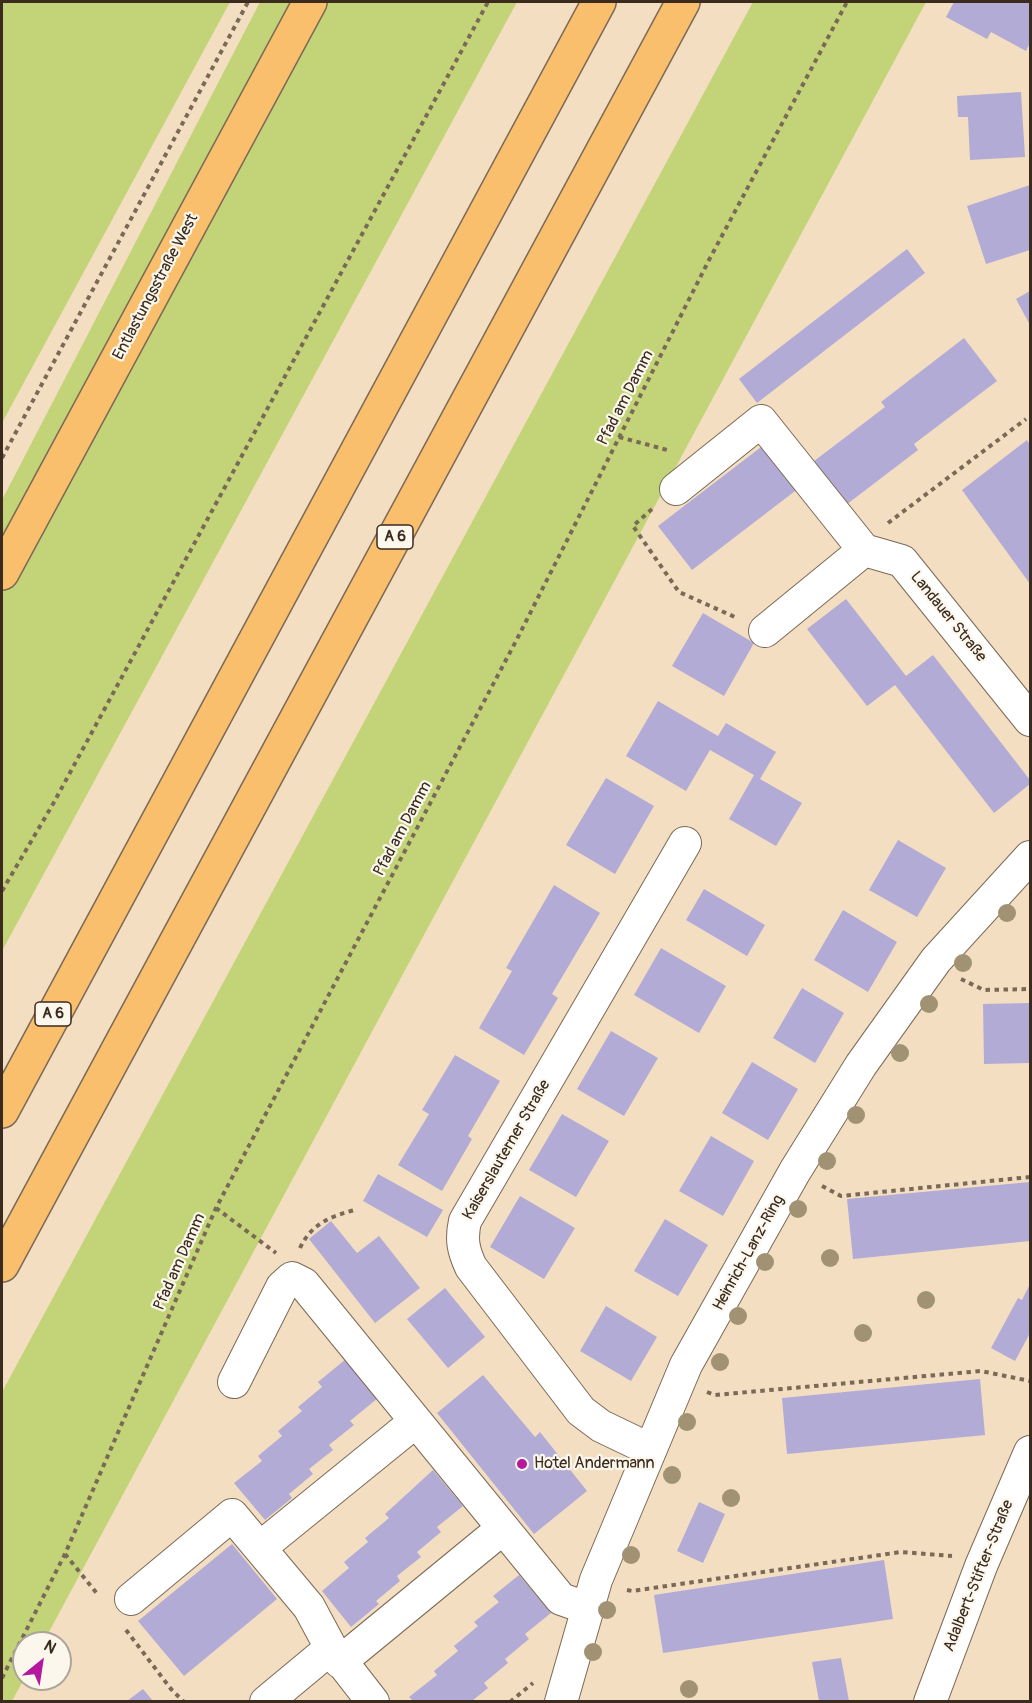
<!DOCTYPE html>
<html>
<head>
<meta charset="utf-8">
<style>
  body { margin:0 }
  #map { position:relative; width:1032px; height:1703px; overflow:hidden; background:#f3dec1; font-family:Pangolin,sans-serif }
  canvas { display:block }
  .frame { position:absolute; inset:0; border:3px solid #3b2a1e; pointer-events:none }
  .north { position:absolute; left:12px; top:1631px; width:60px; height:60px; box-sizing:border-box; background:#fbf7ec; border:2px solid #aea59a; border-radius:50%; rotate:30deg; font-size:16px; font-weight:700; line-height:24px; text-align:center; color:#3b2a1e }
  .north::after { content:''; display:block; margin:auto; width:21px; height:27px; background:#b5179e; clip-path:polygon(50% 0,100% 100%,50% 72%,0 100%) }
</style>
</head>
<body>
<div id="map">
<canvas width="1032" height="1703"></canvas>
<div class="frame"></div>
<div class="north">N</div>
</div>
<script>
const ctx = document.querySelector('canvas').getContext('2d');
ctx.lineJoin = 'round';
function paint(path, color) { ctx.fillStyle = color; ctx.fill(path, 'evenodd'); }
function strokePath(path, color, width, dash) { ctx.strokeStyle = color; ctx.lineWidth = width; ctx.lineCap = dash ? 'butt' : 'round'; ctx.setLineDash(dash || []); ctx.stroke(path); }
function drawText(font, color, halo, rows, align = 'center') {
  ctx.font = font + ' Pangolin,sans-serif'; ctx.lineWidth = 4.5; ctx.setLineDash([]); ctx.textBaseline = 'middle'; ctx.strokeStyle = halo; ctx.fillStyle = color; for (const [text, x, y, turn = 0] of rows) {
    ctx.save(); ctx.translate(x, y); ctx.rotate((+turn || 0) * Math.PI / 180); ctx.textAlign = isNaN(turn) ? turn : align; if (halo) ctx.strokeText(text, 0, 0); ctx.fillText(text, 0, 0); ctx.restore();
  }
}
const green = new Path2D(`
  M2,2H230L2,423Z
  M260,2H517L2,951V500Z
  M753,2H926L43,1643H24V1679L12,1701L2,1702V1392Z`);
const building = new Path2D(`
  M954,2H1030V43L1026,51L991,32L987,39L946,17Z
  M1021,92L1025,157L970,160L968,117H958L957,96Z
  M1030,185V250L986,264L967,206Z
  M907,249L925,273L757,403L739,379Z
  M1030,291V325L1016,299Z
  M964,338L997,381L914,444L918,450L838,511L805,468L885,407L881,402Z
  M1027,440L1030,445V584L962,490Z
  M765,444L799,488L692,570L658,526Z
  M846,599L906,676L933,655L1030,780V784L994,813L895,685L867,706L807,629Z
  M703,613L754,643L724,696L672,666Z
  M658,701L718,736L726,723L776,752L760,779L802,803L776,846L729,819L754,775L710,750L686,791L626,756Z
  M606,778L654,806L615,874L566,845Z
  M898,840L946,868L917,917L869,890Z
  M554,885L600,913L552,994L558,998L524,1055L479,1028L512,971L506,968Z
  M704,889L765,925L747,956L686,920Z
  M843,910L897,942L868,992L814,960Z
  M661,948L726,986L699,1033L634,995Z
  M802,988L844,1013L815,1063L773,1038Z
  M1030,1003V1063L984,1064L983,1004Z
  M611,1031L658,1058L624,1116L577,1089Z
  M455,1055L500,1081L468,1136L472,1139L442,1191L398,1165L429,1114L422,1110Z
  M752,1062L798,1089L768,1140L722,1113Z
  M562,1114L609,1141L576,1197L529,1170Z
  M711,1136L754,1161L723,1216L679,1191Z
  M378,1174L443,1210L427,1237L363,1201Z
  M1030,1182V1241L853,1259L847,1199Z
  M520,1196L575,1228L544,1279L490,1247Z
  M665,1219L708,1245L678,1296L634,1271Z
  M331,1221L357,1253L379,1236L420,1288L375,1323L309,1239Z
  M1030,1284V1333L1015,1361L991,1348L1018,1298L1022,1300Z
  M445,1288L485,1337L448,1368L407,1319Z
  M606,1306L657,1337L631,1381L580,1351Z
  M346,1359L378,1398L350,1421L354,1425L329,1445L333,1450L309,1469L313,1474L289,1494L292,1498L265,1520L234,1483L262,1461L258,1456L282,1436L278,1431L302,1411L298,1407L322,1387L318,1382Z
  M483,1375L535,1437L540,1432L587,1491L534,1534L437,1413Z
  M980,1379L985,1435L787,1454L782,1398Z
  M433,1470L463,1506L437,1527L441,1532L417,1552L421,1557L397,1576L400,1581L376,1601L379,1604L351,1627L322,1591L349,1568L344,1562L368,1542L365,1538L389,1518L385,1514Z
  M699,1502L725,1514L703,1563L677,1551Z
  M232,1544L277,1599L184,1676L138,1621Z
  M884,1560L893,1619L663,1653L654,1595Z
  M519,1575L551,1613L525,1634L529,1639L505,1659L508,1663L484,1683L488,1688L472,1701H413L409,1697L437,1675L434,1671L458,1651L454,1646L478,1626L474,1622L499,1602L493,1596Z
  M841,1658L849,1701H819L812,1662Z
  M143,1689L153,1701H127Z`);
const path = new Path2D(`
  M619,437L671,451
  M2,458L248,2
  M652,509L633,526L679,592L737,618
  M888,523L1026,419
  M2,891L53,804L488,2
  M961,979L984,990L1030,989
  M822,1186L841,1196L1030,1177
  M216,1208L276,1253
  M300,1248C311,1224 331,1216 355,1210
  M707,1392L715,1395L981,1371L1030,1381
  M65,1554L99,1596
  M627,1590L632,1591L901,1552L952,1556
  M126,1630L171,1689L184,1702
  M2,1678L65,1554L216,1208L516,641L709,260L847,2
  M510,1702L533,1683`);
const minor = new Path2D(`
  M676,489L761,421L864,550
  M864,550L902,561L1030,720
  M765,631L864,550
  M234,1382L282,1287L292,1278L304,1284L561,1599L587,1608
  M649,1449L601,1426L581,1411L471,1267C463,1250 461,1239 465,1221L685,843
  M261,1547L415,1422
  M131,1599L232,1515L309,1607L331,1648L373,1702
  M340,1662L502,1529
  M266,1702L331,1648
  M561,1702L596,1580L686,1365L795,1171L861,1065L936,960L1030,857
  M930,1702L981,1566L1030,1452`);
const major = new Path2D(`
  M2,573L310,2`);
const highway = new Path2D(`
  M2,1111L599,2
  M2,1265L683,2`);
const trees = [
  [1007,913],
  [963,963],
  [929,1004],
  [900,1053],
  [856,1115],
  [827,1161],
  [798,1209],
  [830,1258],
  [765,1262],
  [926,1300],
  [738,1316],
  [863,1333],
  [720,1362],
  [687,1422],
  [672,1475],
  [731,1498],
  [631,1555],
  [607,1610],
  [593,1652],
  [689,1689]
];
const markers = [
  [522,1464,6,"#b5179e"]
];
const shields = [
  [395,537,36],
  [53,1014,36]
];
const shieldNames = [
  ["A 6",395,537],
  ["A 6",53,1014]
];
const streetNames = [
  ["Entlastungsstraße West",156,287,-62],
  ["Pfad am Damm",626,398,-63],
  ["Landauer Straße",948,617,51],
  ["Pfad am Damm",403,829,-62],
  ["Kaiserslauterner Straße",507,1150,-60],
  ["Heinrich-Lanz-Ring",749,1253,-61],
  ["Pfad am Damm",180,1262,-66],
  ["Adalbert-Stifter-Straße",979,1576,-68]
];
const poiNames = [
  ["Hotel Andermann",534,1464]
];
paint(green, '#c2d477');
paint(building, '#b2abd6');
strokePath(minor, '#7b6957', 34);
strokePath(major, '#7b6957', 36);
strokePath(highway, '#7b6957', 36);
strokePath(path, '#7b6957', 4, [4.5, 4.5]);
strokePath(minor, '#fff', 32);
strokePath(major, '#f9bf6c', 33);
strokePath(highway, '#f9bf6c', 33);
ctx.fillStyle = '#a09273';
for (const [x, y] of trees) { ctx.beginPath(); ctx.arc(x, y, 9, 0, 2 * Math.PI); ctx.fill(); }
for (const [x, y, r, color] of markers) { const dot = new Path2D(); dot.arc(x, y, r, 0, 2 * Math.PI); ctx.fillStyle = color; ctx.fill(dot); strokePath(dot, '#fbf7ec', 2); }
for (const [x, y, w] of shields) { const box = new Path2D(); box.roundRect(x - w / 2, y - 12, w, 24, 4.5); ctx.fillStyle = '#fbf7ec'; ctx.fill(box); strokePath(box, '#3b2a1e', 1.5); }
drawText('bold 15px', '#3b2a1e', null, shieldNames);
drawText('16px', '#3b2a1e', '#fbf7ec', streetNames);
drawText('16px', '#3b2a1e', '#fbf7ec', poiNames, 'left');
</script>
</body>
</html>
